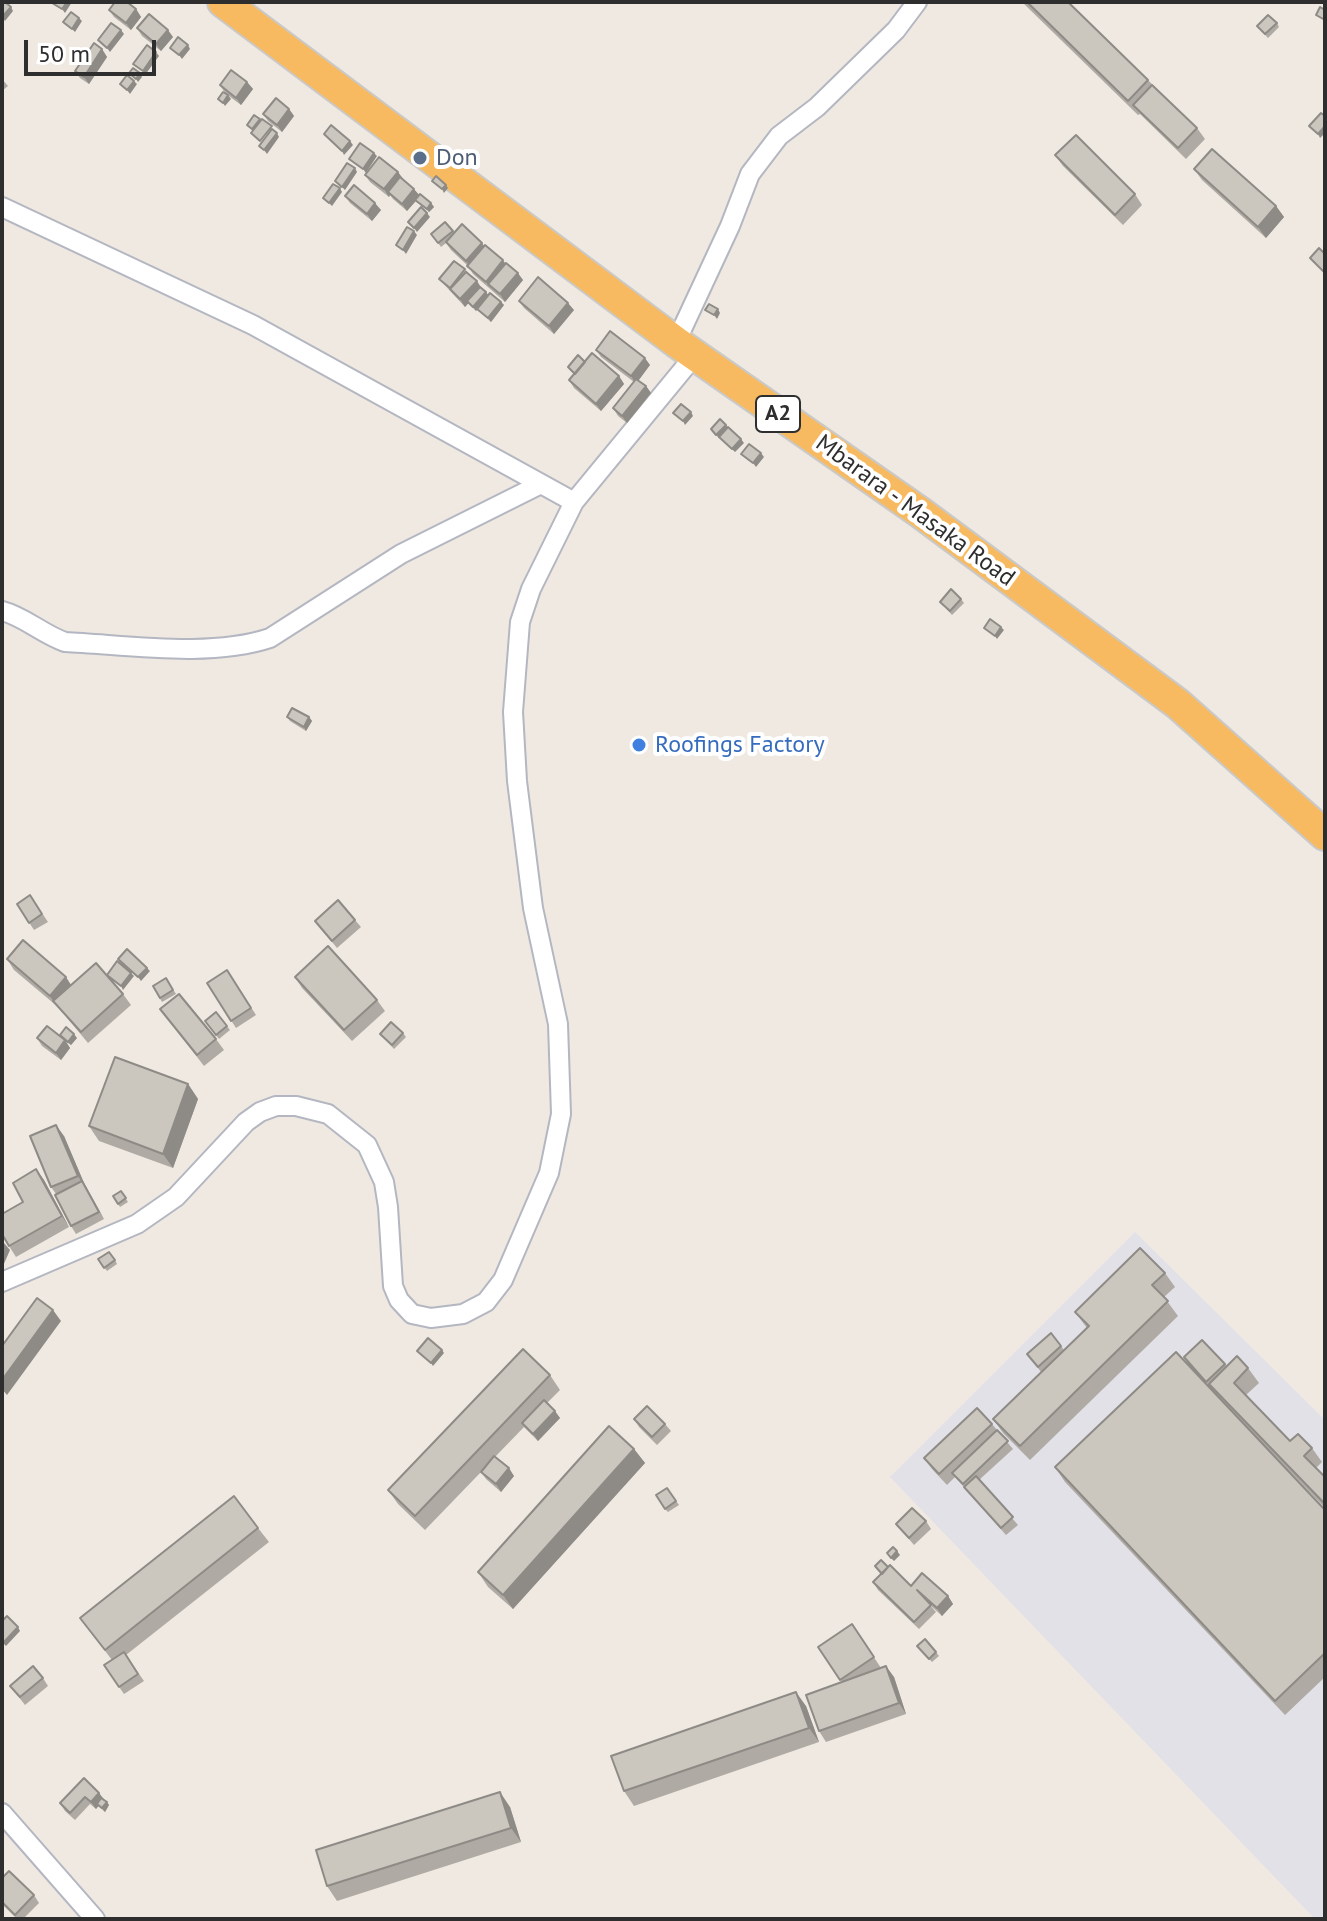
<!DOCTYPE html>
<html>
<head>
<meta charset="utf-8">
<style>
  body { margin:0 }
  #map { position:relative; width:1327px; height:1921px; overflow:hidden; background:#efe9e1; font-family:"PT Sans",sans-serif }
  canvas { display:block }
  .frame { position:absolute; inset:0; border:4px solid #2e2e2e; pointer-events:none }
  .scale { position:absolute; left:24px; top:40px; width:132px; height:36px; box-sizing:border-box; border:4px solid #2e2e2e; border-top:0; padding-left:10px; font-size:24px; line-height:28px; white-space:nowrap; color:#2e2e2e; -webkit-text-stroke:6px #fff; paint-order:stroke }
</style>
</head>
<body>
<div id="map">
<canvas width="1327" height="1921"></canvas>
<div class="frame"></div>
<div class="scale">50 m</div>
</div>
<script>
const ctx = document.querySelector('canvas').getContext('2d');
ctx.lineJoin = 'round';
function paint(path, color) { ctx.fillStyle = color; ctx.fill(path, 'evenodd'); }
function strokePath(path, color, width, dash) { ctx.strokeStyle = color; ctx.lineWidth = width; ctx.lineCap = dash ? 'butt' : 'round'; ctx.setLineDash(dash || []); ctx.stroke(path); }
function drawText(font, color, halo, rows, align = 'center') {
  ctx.font = font + ' "PT Sans",sans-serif'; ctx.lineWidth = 8; ctx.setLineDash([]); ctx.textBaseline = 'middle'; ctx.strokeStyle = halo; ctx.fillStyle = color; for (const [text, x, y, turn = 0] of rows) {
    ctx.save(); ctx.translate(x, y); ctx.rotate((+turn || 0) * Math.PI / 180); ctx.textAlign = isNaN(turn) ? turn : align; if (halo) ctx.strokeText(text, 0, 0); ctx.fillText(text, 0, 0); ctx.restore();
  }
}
const industrial = new Path2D(`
  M1135,1232L1325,1420V1919H1315L890,1477Z`);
const minor = new Path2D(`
  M2,207L253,325L574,502
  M676,342L730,226L750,174L779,136L817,107L896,30L917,2
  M2,611C25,617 42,634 65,642C128,645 210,658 270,638L401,554L541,484
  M2,1282L137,1224L176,1197L246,1122L260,1112L276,1106H296L328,1114L367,1145L384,1182L388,1207L393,1286L399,1300L412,1314L431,1318L463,1314L486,1302L503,1280L549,1173L561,1114L558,1024L533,908L517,781L513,712L520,622L531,589L574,502L695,355
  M2,1813L95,1919`);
const trunk = new Path2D(`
  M223,2L676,342L921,513L1178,704L1325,835`);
const wall = new Path2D(`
  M1022,2H1068L1197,128L1205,139L1186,159L1140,114L1138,115Z
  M136,9L141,17L131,30L114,17L109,10Z
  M1277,23L1279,27L1268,38L1257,26Z
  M137,28L173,37L161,51L142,36Z
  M102,49L107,57L89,84L80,78L75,71Z
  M2,79L8,86L2,91Z
  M247,82L253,89L241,105L225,93L220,85Z
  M289,109L294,116L282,132L268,121L263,114Z
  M1055,155L1135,194L1142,205L1123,225L1063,166Z
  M1194,169L1276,206L1284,217L1266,238L1202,180Z
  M398,172L403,179L419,195L431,203L434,207L429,212L416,201L407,211L393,199L390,195L389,197L370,182L365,175Z
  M345,196L381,210L372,221L350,203Z
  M445,222L454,233L484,246L505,263L523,280L505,302L473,274L468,266L451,250L446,243L441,247L431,234Z
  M465,269L488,295L501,302L504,305L491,322L477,309L476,311L468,303L465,307L439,279Z
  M519,301L574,310L554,334L524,308Z
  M596,350L650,365L638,380L646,386L651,393L627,423L618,416L613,408L634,382L601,357Z
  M585,362L619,376L624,384L601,411L574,388L569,380L574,374L568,367Z
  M961,599L964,603L952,615L940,602Z
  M287,717H309L312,721L306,731L290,721Z
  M30,895L48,922L34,930L17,904Z
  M355,920L361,927L337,948L315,921Z
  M7,959L71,985L123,994L131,1005L88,1043L58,1007L14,970Z
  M227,970L256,1015L236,1028L207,983Z
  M295,977L377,1000L385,1011L352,1041L302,988Z
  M166,978L176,994L162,1002L153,986Z
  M160,1009L216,1039L224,1050L204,1066Z
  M216,1012L230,1030L219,1039L205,1021Z
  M403,1033L406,1037L394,1049L380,1034Z
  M37,1038H77L71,1045L66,1042L70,1048L61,1060L42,1046Z
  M188,1084L198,1099L173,1168L99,1141L89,1126Z
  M64,1136L84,1183L104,1219L76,1234L71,1226L56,1194L51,1187Z
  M36,1169L44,1180L69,1227L16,1257L9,1246L23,1202Z
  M121,1191L128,1202L120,1207L113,1196Z
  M98,1259L115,1260L117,1264L107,1271Z
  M1165,1273L1175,1287L1164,1297L1178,1316L1030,1460L1003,1433L993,1419L1041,1372L1027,1354L1051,1333L1064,1350L1087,1328L1075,1312Z
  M1202,1340L1227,1366L1248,1368L1259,1383L1246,1395L1290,1441L1312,1448L1322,1462L1316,1468L1325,1477V1508L1250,1430L1325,1510V1677L1285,1715L1065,1482L1055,1467L1217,1395L1184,1357Z
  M550,1375L560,1390L547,1403L560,1418L538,1441L524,1427L495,1457L514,1476L501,1492L486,1479L481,1472L425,1530L398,1504L388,1490Z
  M634,1419L665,1424L671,1431L657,1445L639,1427Z
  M992,1424L1013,1449L979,1480L1018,1525L1006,1535L955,1477L947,1485L932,1469L924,1458Z
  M634,1449L645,1463L513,1609L488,1587L478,1572Z
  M667,1488L679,1505L668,1512L665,1509Z
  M926,1521L931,1529L914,1545L896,1524Z
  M258,1528L269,1542L126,1655L144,1681L124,1694L104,1665L112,1660L80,1618Z
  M875,1566L888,1567L911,1586L948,1596L953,1604L942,1616L929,1604L936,1612L919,1629L878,1590L873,1582L881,1574Z
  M852,1624L881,1668L894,1677L906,1714L826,1742L819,1731L842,1682L818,1647Z
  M917,1646L936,1652L939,1656L932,1662Z
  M43,1678L48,1686L25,1705L10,1686Z
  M806,1706L819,1742L634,1806L624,1791Z
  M99,1793L109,1805L105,1812L98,1806L96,1809L90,1804L75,1820L65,1811L60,1803Z
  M510,1807L521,1842L337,1901L327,1886Z
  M2,1878L34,1895L39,1903L23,1919H17L2,1904Z`);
const shadedWall = new Path2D(`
  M67,2H72L65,13L62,9Z
  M11,7L13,11L5,21L2,17Z
  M136,9L141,17L131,30L126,23Z
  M79,18L82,21L75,32L72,29Z
  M121,30L124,34L110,52L107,48Z
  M168,30L173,37L161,51L156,44Z
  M188,45L190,49L182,59L179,55Z
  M102,49L107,57L89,84L84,77Z
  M156,52L159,56L145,75L143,71Z
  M140,73L142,77L138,82L136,79Z
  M134,81L137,84L130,94L127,90Z
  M247,82L253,89L241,105L236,98Z
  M228,95L231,99L225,106L223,103Z
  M289,109L294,116L282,132L277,125Z
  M1325,126V133L1320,138L1318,134Z
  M277,133L279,137L267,154L264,150Z
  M350,141L353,145L344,155L342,151Z
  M374,153L377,156L366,173L363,169Z
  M355,168L357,172L345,190L342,187Z
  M398,172L403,179L388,192L390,195L389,197L384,189Z
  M446,185L448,188L444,193L442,189Z
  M340,188L342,192L332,206L329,203Z
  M414,189L420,196L407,211L402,204Z
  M375,203L381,210L372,221L367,214Z
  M431,203L434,207L429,212L427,209Z
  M1276,206L1284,217L1266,238L1258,227Z
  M427,213L430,217L417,232L414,228Z
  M414,231L417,235L406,254L403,250Z
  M482,243L487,251L471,268L466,261Z
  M503,260L508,268L489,285L486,282Z
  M518,273L523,280L505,302L500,294Z
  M477,281L482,289L465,307L460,299Z
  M486,292L489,296L476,311L473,307Z
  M501,302L504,305L491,322L488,318Z
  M568,303L574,310L554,334L549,326Z
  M718,309L720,313L717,319L714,315Z
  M645,358L650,365L636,384L631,376Z
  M619,376L624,384L601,411L596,404Z
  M646,386L651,393L627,423L622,416Z
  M691,412L693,416L685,425L683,421Z
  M726,425L728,428L719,438L716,435Z
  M741,439L744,443L735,452L732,449Z
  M761,453L764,457L756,467L753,463Z
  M1001,627L1004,630L997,639L995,636Z
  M309,717L312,721L306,731L304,727Z
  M147,968L150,971L141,981L138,977Z
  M131,973L134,976L123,990L121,986Z
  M66,977L73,988L53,1001L57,1007L50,996Z
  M74,1034L77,1038L71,1045L68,1042Z
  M65,1040L70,1048L61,1060L56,1053Z
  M188,1084L198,1099L173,1168L163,1154Z
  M56,1125L64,1136L84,1183L104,1219L78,1176Z
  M36,1169L44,1180L69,1227L62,1216Z
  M4,1243L10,1250L3,1266L2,1249Z
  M53,1310L61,1321L7,1395L2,1389V1380Z
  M442,1350L444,1353L433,1366L431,1363Z
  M555,1411L560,1418L538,1441L533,1434Z
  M634,1449L645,1463L513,1609L503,1595Z
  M509,1468L514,1476L501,1492L496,1484Z
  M897,1551L900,1555L894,1561L891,1558Z
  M948,1596L953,1604L942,1616L937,1608Z
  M18,1627L20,1631L6,1646L3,1643Z
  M886,1666L894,1677L906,1714L899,1703Z
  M796,1692L806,1706L819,1742L809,1728Z
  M500,1792L510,1807L521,1842L511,1828Z
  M99,1793L104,1800L96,1809L91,1802Z
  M107,1802L109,1805L105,1812L102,1808Z`);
const building = new Path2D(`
  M2,2H5L11,7L2,17Z
  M53,2H67L62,9L52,3Z
  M115,2H127L136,9L126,23L109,10Z
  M1027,2H1068L1148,80L1128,101Z
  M1320,7L1325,10V20L1316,15Z
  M71,12L79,18L72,29L63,22Z
  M149,14L168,30L156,44L137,28Z
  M1268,15L1277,23L1265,34L1257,26Z
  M111,23L121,30L107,48L98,40Z
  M178,37L188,45L179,55L170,48Z
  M94,43L102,49L84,77L75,71Z
  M147,45L156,52L143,71L133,64Z
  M133,68L140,73L136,79L129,73Z
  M231,70L247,82L236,98L220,85Z
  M127,75L134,81L127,90L120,84Z
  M1152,85L1197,128L1178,148L1133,105Z
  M223,92L228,95L223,103L218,99Z
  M276,98L289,109L277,125L263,114Z
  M1321,113L1325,116V126L1318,134L1309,126Z
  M254,115L260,119L252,129L247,125Z
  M262,119L272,126L260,141L251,133Z
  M331,125L350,141L342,151L324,134Z
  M272,129L277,133L264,150L259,146Z
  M1076,135L1135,194L1115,215L1055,155Z
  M360,143L374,153L363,169L349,159Z
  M1212,149L1276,206L1258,227L1194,169Z
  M379,157L398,172L384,189L365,175Z
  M347,163L355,168L342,187L335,181Z
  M436,176L446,185L442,189L432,181Z
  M400,177L414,189L402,204L388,192Z
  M333,184L340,188L329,203L323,198Z
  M354,185L375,203L367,214L345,196Z
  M420,194L431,203L427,209L415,200Z
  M421,207L427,213L414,228L408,222Z
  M445,222L453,231L438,243L431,234Z
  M462,224L482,243L466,261L446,242Z
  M407,227L414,231L403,250L396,245Z
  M485,245L503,260L486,282L467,266Z
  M1319,248L1325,254V273L1310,258Z
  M454,261L465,269L450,288L439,279Z
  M506,263L518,273L500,294L488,284Z
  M466,272L477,281L460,299L450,289Z
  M538,277L568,303L549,326L519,301Z
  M480,287L486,292L473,307L467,301Z
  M490,293L501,302L488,318L477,309Z
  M709,304L718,309L714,315L705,310Z
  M610,331L645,358L631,376L596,350Z
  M592,353L619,376L596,404L569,380Z
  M578,355L585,362L575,374L568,367Z
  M636,379L646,386L622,416L613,408Z
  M681,404L691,412L683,421L673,413Z
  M720,419L726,425L716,435L711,429Z
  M728,427L741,439L732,449L719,437Z
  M749,444L761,453L753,463L741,454Z
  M951,589L961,599L950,611L940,602Z
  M990,619L1001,627L995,636L984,628Z
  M292,708L309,717L304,727L287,717Z
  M30,895L42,914L29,923L17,904Z
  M338,900L355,920L332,941L315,921Z
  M23,940L66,977L50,996L7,959Z
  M328,946L377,1000L344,1030L295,977Z
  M127,949L147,968L138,977L118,959Z
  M117,961L131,973L121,986L107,975Z
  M96,963L123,994L81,1032L53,1001Z
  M227,970L251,1008L231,1021L207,983Z
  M166,978L173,990L160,998L153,986Z
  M179,994L216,1039L197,1055L160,1009Z
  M216,1012L227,1026L216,1035L205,1021Z
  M391,1022L403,1033L392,1045L380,1034Z
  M47,1026L65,1040L56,1053L37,1038Z
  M66,1027L74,1034L68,1042L60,1035Z
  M115,1057L188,1084L163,1154L89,1126Z
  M56,1125L78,1176L51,1187L30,1136Z
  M36,1169L62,1216L9,1246L2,1234V1214L23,1202L13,1183Z
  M82,1181L99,1212L71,1226L55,1195Z
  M121,1191L126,1198L118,1204L113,1196Z
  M1140,1248L1165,1273L1152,1285L1168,1301L1020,1446L993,1419L1089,1326L1075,1312Z
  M109,1252L115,1260L104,1268L98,1259Z
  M37,1298L53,1310L2,1380V1346Z
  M1051,1333L1061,1346L1038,1367L1027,1354Z
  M428,1338L442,1350L431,1363L417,1351Z
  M1202,1340L1225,1364L1206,1382L1184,1357Z
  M523,1349L550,1375L415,1516L388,1490Z
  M1176,1352L1325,1510V1653L1275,1701L1055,1467Z
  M1237,1356L1248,1368L1234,1383L1290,1441L1298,1434L1312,1448L1304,1456L1325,1477V1504L1209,1384Z
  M544,1400L555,1411L533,1434L522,1423Z
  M647,1406L665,1424L652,1437L634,1419Z
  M977,1408L992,1424L939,1474L924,1458Z
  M609,1426L634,1449L503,1595L478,1572Z
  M997,1430L1008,1441L963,1484L952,1473Z
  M494,1456L509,1468L496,1484L481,1472Z
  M976,1476L1013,1517L1001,1528L964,1487Z
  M667,1488L676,1501L665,1509L656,1495Z
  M234,1496L258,1528L105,1650L80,1618Z
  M912,1508L926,1521L909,1538L896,1524Z
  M893,1547L897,1551L891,1558L887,1553Z
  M881,1560L888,1567L882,1574L875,1566Z
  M890,1565L911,1586L922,1573L948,1596L937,1608L917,1590L931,1605L914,1622L873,1582Z
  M7,1616L18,1627L3,1643L2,1621Z
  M852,1624L874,1657L840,1680L818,1647Z
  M925,1639L936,1652L929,1659L917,1646Z
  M124,1652L138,1674L119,1687L104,1665Z
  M33,1666L43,1678L20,1697L10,1686Z
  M886,1666L899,1703L819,1731L806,1695Z
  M796,1692L809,1728L624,1791L611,1756Z
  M84,1778L99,1793L91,1802L85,1797L70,1813L60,1803Z
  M500,1792L511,1828L327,1886L316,1850Z
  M101,1798L107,1802L102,1808L97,1804Z
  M9,1871L34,1895L15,1915L2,1902V1878Z`);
const markers = [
  [420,158,8,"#5c6f8a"],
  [639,745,8,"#3f7fe0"]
];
const shields = [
  [778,414,44]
];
const shieldNames = [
  ["A2",778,414]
];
const serviceNames = [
  ["Don",436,158]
];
const streetNames = [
  ["Mbarara - Masaka Road",915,511,36]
];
const shopNames = [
  ["Roofings Factory",655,745]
];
paint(industrial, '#e3e1e8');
strokePath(minor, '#b4b7c1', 22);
strokePath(trunk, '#c9c9c9', 34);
strokePath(minor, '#fff', 18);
strokePath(trunk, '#f8ba60', 30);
paint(wall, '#afaba4');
paint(shadedWall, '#8e8b86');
paint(building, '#cbc7bf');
strokePath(building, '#8e8b86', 2);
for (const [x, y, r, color] of markers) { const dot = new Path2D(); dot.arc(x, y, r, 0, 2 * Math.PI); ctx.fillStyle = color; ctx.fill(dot); strokePath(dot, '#fff', 3); }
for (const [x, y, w] of shields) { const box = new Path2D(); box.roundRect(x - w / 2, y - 18, w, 36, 6); ctx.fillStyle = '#fff'; ctx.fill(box); strokePath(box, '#2e2e2e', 2); }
drawText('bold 22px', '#2e2e2e', null, shieldNames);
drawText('24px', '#4e5e75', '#fff', serviceNames, 'left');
drawText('24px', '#2e2e2e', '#fff', streetNames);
drawText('24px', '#366cbe', '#fff', shopNames, 'left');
</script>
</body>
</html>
